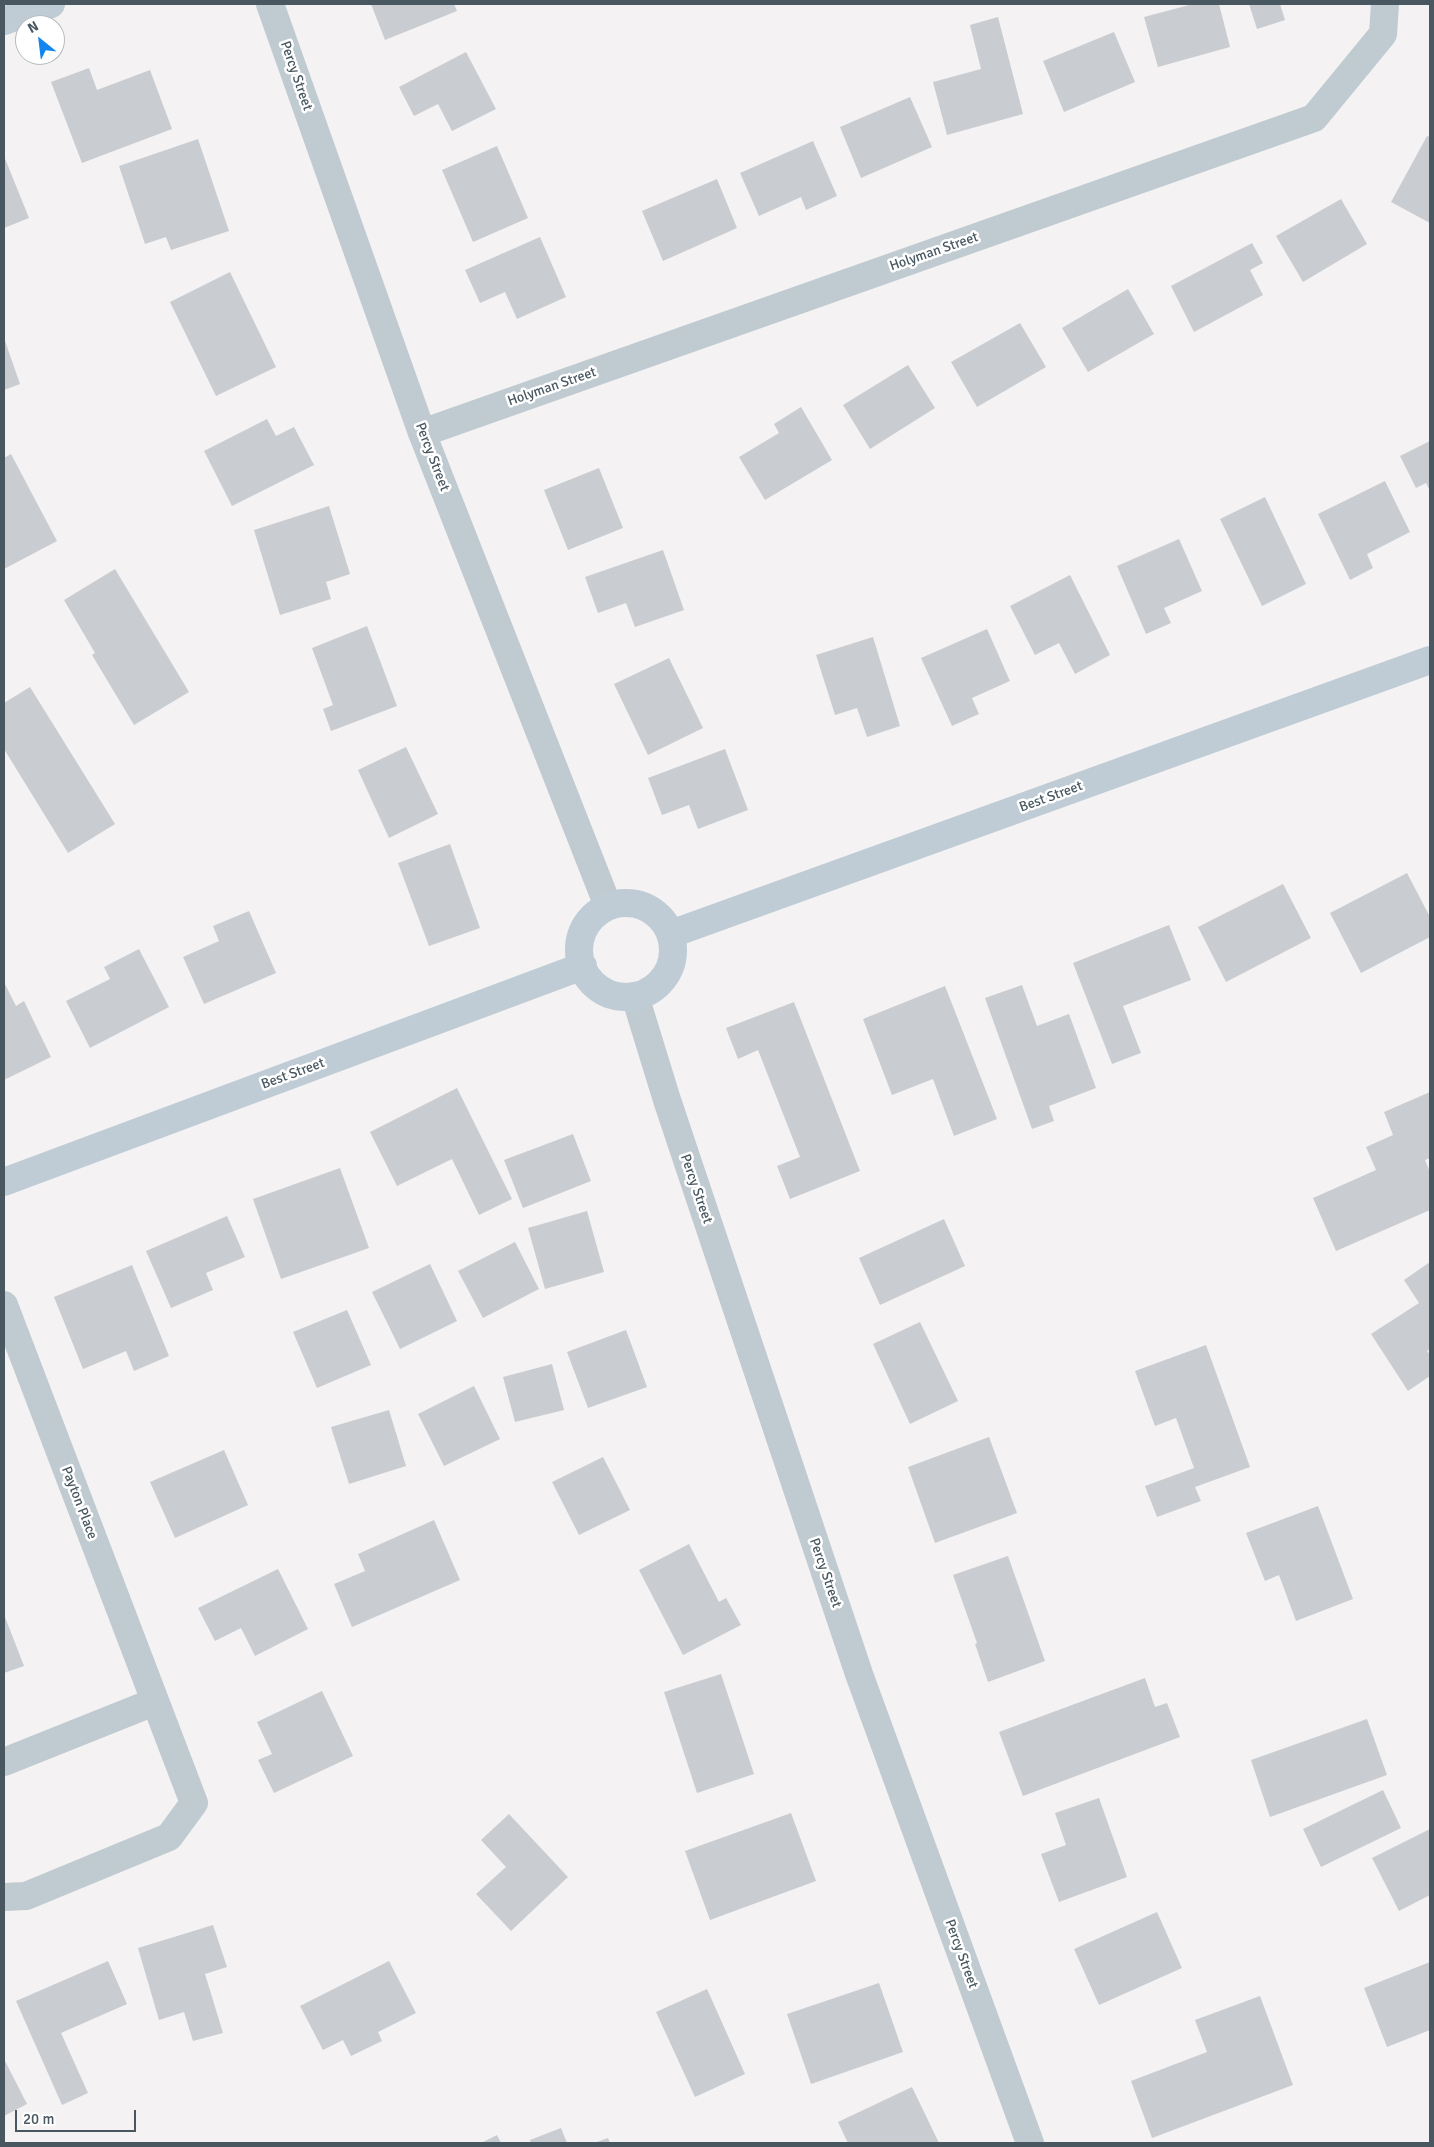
<!DOCTYPE html>
<html>
<head>
<meta charset="utf-8">
<style>
  body { margin:0 }
  #map { position:relative; width:1434px; height:2147px; overflow:hidden; background:#f4f2f2; font-family:Signika,sans-serif }
  canvas { display:block }
  .frame { position:absolute; inset:0; border:5px solid #485760; pointer-events:none }
  .north { position:absolute; left:15px; top:15px; width:50px; height:50px; box-sizing:border-box; background:#fff; border:1px solid #b6bcbf; border-radius:50%; rotate:331deg; font-size:14px; font-weight:700; line-height:20px; text-align:center; color:#485760 }
  .north::after { content:''; display:block; margin:auto; width:18px; height:22px; background:#1285ee; clip-path:polygon(50% 0,100% 100%,50% 72%,0 100%) }
  .scale { position:absolute; left:15px; top:2110px; width:121px; height:22px; box-sizing:border-box; border:2px solid #485760; border-top:0; padding-left:6px; font-size:15px; line-height:18px; white-space:nowrap; color:#485760; -webkit-text-stroke:4px #fff; paint-order:stroke }
</style>
</head>
<body>
<div id="map">
<canvas width="1434" height="2147"></canvas>
<div class="frame"></div>
<div class="north">N</div>
<div class="scale">20 m</div>
</div>
<script>
const ctx = document.querySelector('canvas').getContext('2d');
ctx.lineJoin = 'round';
function paint(path, color) { ctx.fillStyle = color; ctx.fill(path, 'evenodd'); }
function strokePath(path, color, width, dash) { ctx.strokeStyle = color; ctx.lineWidth = width; ctx.lineCap = dash ? 'butt' : 'round'; ctx.setLineDash(dash || []); ctx.stroke(path); }
function drawText(font, color, halo, rows, align = 'center') {
  ctx.font = font + ' Signika,sans-serif'; ctx.lineWidth = 5; ctx.setLineDash([]); ctx.textBaseline = 'middle'; ctx.strokeStyle = halo; ctx.fillStyle = color; for (const [text, x, y, turn = 0] of rows) {
    ctx.save(); ctx.translate(x, y); ctx.rotate((+turn || 0) * Math.PI / 180); ctx.textAlign = isNaN(turn) ? turn : align; if (halo) ctx.strokeText(text, 0, 0); ctx.fillText(text, 0, 0); ctx.restore();
  }
}
const building = new Path2D(`
  M371,4H454L457,11L385,40Z
  M1193,4H1219L1230,47L1158,67L1144,17Z
  M1249,4H1280L1285,20L1257,29Z
  M998,17L1023,114L947,135L933,82L981,69L970,25Z
  M1114,32L1135,82L1064,112L1043,61Z
  M466,52L496,109L452,131L438,104L414,116L399,87Z
  M89,68L97,90L150,70L172,129L82,163L51,82Z
  M910,97L932,147L861,178L840,127Z
  M1427,136L1430,137V223L1391,202Z
  M198,139L229,231L171,250L166,237L145,244L119,166Z
  M813,141L837,196L806,210L801,197L759,216L740,173Z
  M497,146L528,218L473,242L442,170Z
  M4,156L29,218L4,228Z
  M717,179L737,228L663,261L642,211Z
  M1341,199L1367,244L1303,282L1276,236Z
  M540,237L566,297L517,319L505,292L480,303L465,270Z
  M1252,243L1263,263L1250,270L1263,295L1194,332L1171,286Z
  M230,272L276,367L216,396L170,302Z
  M1128,289L1154,334L1088,372L1062,328Z
  M1020,323L1046,367L977,407L951,362Z
  M4,338L20,384L4,390Z
  M908,365L935,408L870,449L843,405Z
  M801,407L832,460L765,500L739,457L779,433L774,424Z
  M267,419L276,436L294,427L314,465L232,506L204,451Z
  M1430,441V491L1426,483L1416,488L1400,456Z
  M11,454L57,541L4,569V458Z
  M599,468L623,528L568,550L544,490Z
  M1385,481L1410,532L1367,554L1373,568L1350,580L1318,514Z
  M1265,497L1306,584L1262,606L1220,519Z
  M329,506L350,574L326,582L331,599L280,615L254,530Z
  M1179,539L1202,591L1164,608L1171,623L1146,634L1117,566Z
  M663,550L684,610L635,627L626,603L598,613L585,577Z
  M115,569L189,692L134,725L92,655L95,653L64,600Z
  M1070,575L1110,655L1075,674L1059,643L1035,655L1010,606Z
  M367,626L397,706L331,731L323,709L333,705L312,648Z
  M987,629L1010,681L972,698L979,714L952,726L921,658Z
  M873,637L900,726L867,737L857,708L835,715L816,655Z
  M669,658L703,728L648,755L614,684Z
  M30,687L115,824L68,853L4,749V703Z
  M406,747L438,814L389,838L358,770Z
  M725,749L748,810L698,829L689,805L662,815L648,778Z
  M450,844L480,928L429,946L398,863Z
  M1407,873L1430,917V937L1361,973L1330,913Z
  M1283,884L1311,938L1226,982L1198,927Z
  M249,911L276,973L204,1004L183,957L219,941L213,926Z
  M1169,925L1191,980L1123,1006L1141,1053L1112,1064L1073,963Z
  M139,949L169,1007L90,1048L66,1001L110,979L104,967Z
  M4,982L16,1006L24,1001L51,1057L4,1080Z
  M1022,985L1037,1026L1069,1014L1096,1088L1049,1106L1054,1121L1032,1129L985,998Z
  M945,986L997,1119L954,1136L933,1079L892,1095L863,1019Z
  M794,1002L860,1171L790,1199L777,1166L800,1157L758,1050L738,1059L726,1028Z
  M457,1088L512,1199L479,1215L452,1159L397,1186L370,1132Z
  M1430,1092V1158L1425,1160L1430,1172V1210L1336,1251L1313,1198L1376,1170L1366,1147L1393,1135L1384,1112Z
  M573,1134L591,1181L523,1208L504,1160Z
  M340,1168L369,1248L281,1279L253,1199Z
  M587,1211L604,1272L545,1289L528,1228Z
  M227,1216L245,1257L206,1273L213,1290L171,1308L146,1251Z
  M944,1219L965,1266L880,1305L859,1258Z
  M515,1242L539,1289L483,1318L458,1271Z
  M1430,1262V1349L1427,1351L1430,1355V1376L1408,1391L1371,1334L1419,1303L1404,1280Z
  M430,1264L457,1321L400,1349L372,1292Z
  M132,1265L169,1356L134,1371L126,1351L83,1369L54,1297Z
  M347,1310L371,1365L317,1388L293,1332Z
  M920,1322L958,1401L910,1424L873,1344Z
  M626,1330L647,1387L588,1408L567,1352Z
  M1206,1345L1250,1467L1195,1487L1201,1501L1157,1517L1145,1486L1194,1468L1176,1418L1155,1426L1135,1371Z
  M552,1364L564,1410L515,1422L503,1377Z
  M474,1386L500,1439L444,1466L418,1414Z
  M389,1410L406,1466L349,1484L331,1427Z
  M989,1437L1017,1513L935,1543L908,1467Z
  M224,1450L248,1505L175,1538L150,1482Z
  M603,1457L630,1510L579,1535L552,1482Z
  M1318,1506L1353,1599L1296,1621L1279,1575L1265,1581L1246,1533Z
  M434,1520L460,1580L352,1627L334,1584L365,1571L358,1554Z
  M689,1544L719,1602L726,1598L741,1625L683,1655L639,1570Z
  M1008,1556L1045,1661L988,1682L975,1644L977,1643L953,1575Z
  M278,1569L308,1629L255,1656L241,1628L215,1641L198,1608Z
  M5,1617L24,1666L4,1673V1618Z
  M721,1674L754,1774L697,1793L664,1692Z
  M1145,1678L1155,1707L1167,1703L1180,1737L1023,1796L999,1732Z
  M322,1691L353,1756L274,1793L258,1760L272,1754L257,1722Z
  M1367,1719L1387,1775L1270,1817L1251,1760Z
  M1383,1790L1401,1828L1321,1867L1303,1829Z
  M1099,1798L1127,1877L1059,1902L1041,1854L1066,1845L1055,1813Z
  M791,1813L816,1881L710,1920L685,1851Z
  M509,1814L568,1877L511,1931L476,1894L506,1867L481,1840Z
  M1430,1829V1895L1399,1911L1372,1858Z
  M1157,1912L1182,1968L1099,2005L1074,1949Z
  M213,1925L227,1967L205,1974L223,2033L193,2041L184,2012L159,2020L138,1948Z
  M108,1961L127,2004L61,2033L88,2093L62,2105L16,2001Z
  M389,1961L416,2013L378,2032L382,2041L351,2056L343,2040L323,2050L300,2006Z
  M1430,1962V2030L1387,2047L1364,1988Z
  M879,1983L903,2052L811,2084L787,2014Z
  M707,1989L745,2074L695,2097L656,2012Z
  M1260,1996L1293,2085L1152,2138L1131,2081L1207,2052L1195,2020Z
  M4,2059L27,2104L4,2116Z
  M912,2087L939,2143H848L838,2122Z
  M561,2128L567,2143H531L530,2140Z
  M497,2135L501,2143H481Z
  M608,2138L610,2143H594Z`);
const street = new Path2D(`
  M270,4L422,433L608,906
  M422,433L1314,118L1383,34L1385,4
  M635,996L667,1100L859,1674L1030,2143
  M4,1305L194,1803L169,1837L26,1896L4,1897
  M4,1762L154,1702`);
const secondary = new Path2D(`
  M4,21L51,4
  M579 950a47 47 0 1 1 94 0a47 47 0 1 1-94 0Z
  M671,934L1430,660
  M4,1182L583,966`);
const streetNames = [
  ["Percy Street",296,76,71],
  ["Holyman Street",934,252,-19],
  ["Holyman Street",552,387,-19],
  ["Percy Street",432,457,69],
  ["Best Street",1051,797,-20],
  ["Best Street",293,1074,-20],
  ["Percy Street",696,1189,71],
  ["Payton Place",79,1503,69],
  ["Percy Street",825,1573,71],
  ["Percy Street",961,1954,70]
];
paint(building, '#c9cdd1');
strokePath(street, '#bfcad1', 28);
strokePath(secondary, '#bfccd6', 28);
drawText('14px', '#485760', '#fff', streetNames);
</script>
</body>
</html>
